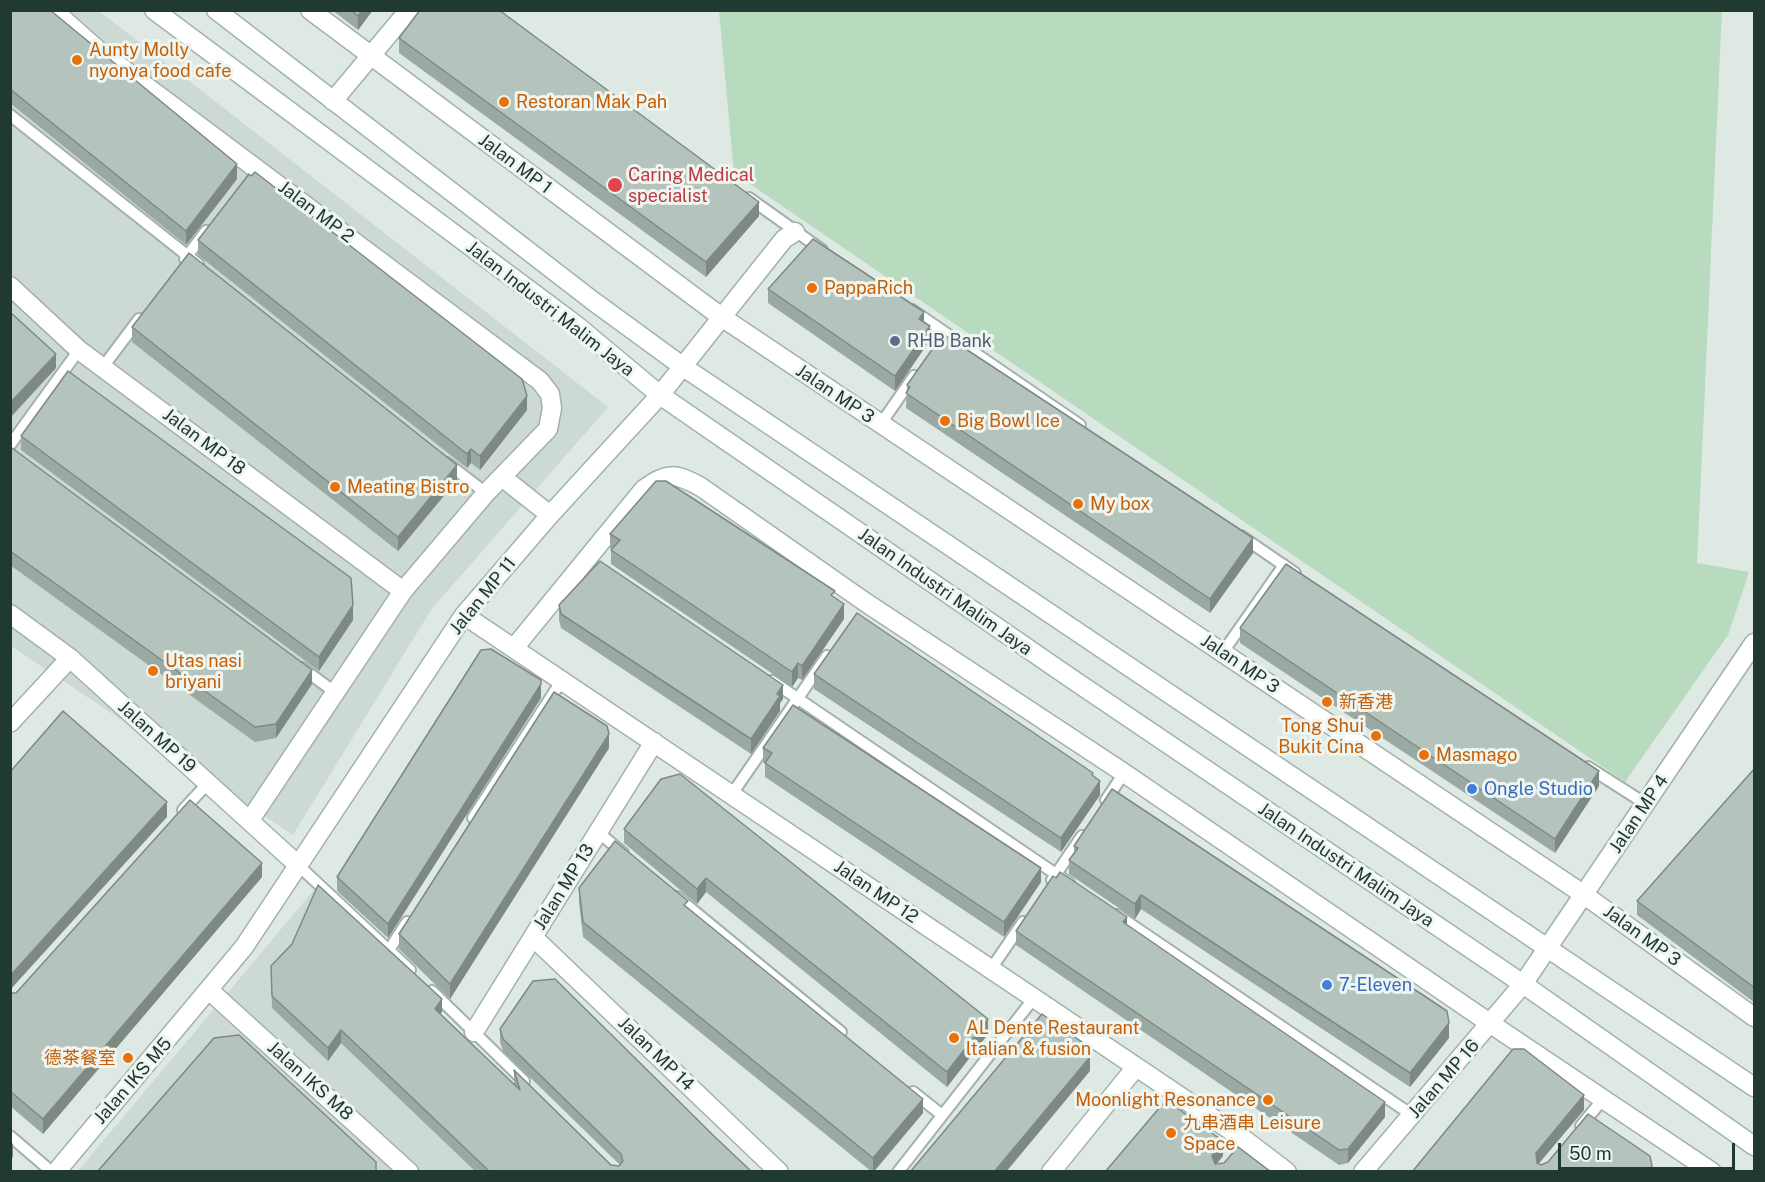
<!DOCTYPE html>
<html>
<head>
<meta charset="utf-8">
<style>
  body { margin:0 }
  #map { position:relative; width:1765px; height:1182px; overflow:hidden; background:#dfe9e4; font-family:"Public Sans",sans-serif }
  canvas { display:block }
  .frame { position:absolute; inset:0; border:12px solid #203931; pointer-events:none }
  .scale { position:absolute; left:1558px; top:1143px; width:177px; height:27px; box-sizing:border-box; border:3px solid #203931; border-top:0; padding-left:8px; font-size:18px; line-height:21px; white-space:nowrap; color:#203931; -webkit-text-stroke:4px #eff6f2; paint-order:stroke }
</style>
</head>
<body>
<div id="map">
<canvas width="1765" height="1182"></canvas>
<div class="frame"></div>
<div class="scale">50 m</div>
</div>
<script>
const ctx = document.querySelector('canvas').getContext('2d');
ctx.lineJoin = 'round';
function paint(path, color) { ctx.fillStyle = color; ctx.fill(path, 'evenodd'); }
function strokePath(path, color, width, dash) { ctx.strokeStyle = color; ctx.lineWidth = width; ctx.lineCap = dash ? 'butt' : 'round'; ctx.setLineDash(dash || []); ctx.stroke(path); }
function drawText(font, color, halo, rows, align = 'center') {
  ctx.font = font + ' "Public Sans","Noto Sans SC",sans-serif'; ctx.lineWidth = 6; ctx.setLineDash([]); ctx.textBaseline = 'middle'; ctx.strokeStyle = halo; ctx.fillStyle = color; for (const [text, x, y, turn = 0] of rows) {
    ctx.save(); ctx.translate(x, y); ctx.rotate((+turn || 0) * Math.PI / 180); ctx.textAlign = isNaN(turn) ? turn : align; if (halo) ctx.strokeText(text, 0, 0); ctx.fillText(text, 0, 0); ctx.restore();
  }
}
const built = new Path2D(`
  M10,11H99L608,407L431,610L293,835L11,646Z
  M313,891L603,1171L77,1172Z`);
const green = new Path2D(`
  M719,11H1722L1697,563L1749,572L1728,635L1625,782L734,173Z`);
const service = new Path2D(`
  M10,115L198,264
  M749,198L822,250
  M185,259L206,231
  M912,310L1080,425
  M103,367L139,319
  M880,425L914,376
  M10,445L79,350
  M447,463L486,493
  M1241,536L1295,573
  M1223,652L1284,565
  M302,668L336,693
  M772,681L1069,883
  M1588,767L1646,804
  M732,794L827,656
  M1106,800L1124,773
  M183,810L208,783
  M473,818L562,680
  M598,832L623,853
  M298,865L410,970
  M1052,880L1082,836
  M677,897L841,1032
  M1117,915L1412,1115
  M389,950L407,922
  M991,969L1023,922
  M432,991L524,1081
  M913,1092L942,1115
  M1581,1126L1603,1099
  M10,1136L52,1172
  M898,1172L1034,998`);
const minor = new Path2D(`
  M53,10L99,51L540,381L550,394L552,408L548,429L486,493L403,591L250,820
  M310,10L720,316L1583,894L1754,1017
  M333,101L409,10
  M10,286L79,350L403,591
  M502,477L550,515
  M10,614L70,658L298,865
  M464,615L1245,1140L1287,1172
  M514,648L644,489C668,472 675,473 701,487L865,602L1124,773L1491,1024L1712,1172
  M10,723L70,658
  M533,937L779,1172
  M210,991L409,1172
  M474,1032L654,742
  M56,1172L244,947L464,615L550,515L660,395L784,239L795,232
  M1051,1172L1136,1067
  M1363,1172L1523,984L1754,643`);
const secondary = new Path2D(`
  M154,10L576,325L660,395L1069,677L1523,984L1754,1146
  M216,10L593,301L682,366L1754,1087`);
const wall = new Path2D(`
  M10,10L237,179L186,245L10,103Z
  M332,10H373L358,30Z
  M399,38L759,216L706,277L399,53Z
  M198,240L527,410L480,470L471,463L467,468L198,255Z
  M768,289L924,321L930,340L895,391L768,303Z
  M132,327L457,480L398,551L132,342Z
  M907,385L1253,553L1210,613L906,408Z
  M21,436L353,620L319,671L21,450Z
  M10,450L312,684L276,738L255,742L10,565Z
  M610,534L835,598L844,619L802,680L798,678L792,687L611,564V550L612,549L610,548Z
  M559,605L783,699L780,703V711L751,754L561,628L559,620Z
  M1240,628L1599,786L1555,853L1240,643Z
  M814,674L1100,795L1061,852L814,689Z
  M541,698L388,938L337,891V877Z
  M609,748L450,999L399,949V934Z
  M763,748L1041,882L1004,937L765,777V764L763,762Z
  M1755,768V1003L1637,915V901Z
  M624,829L988,1034L947,1087L706,892L697,904L624,843Z
  M1074,846L1449,1038L1410,1087L1141,909L1135,919L1069,874V860L1074,853Z
  M262,877L43,1134L10,1106V993H16Z
  M1056,878L1127,925L1385,1117L1348,1163L1339,1165L1016,945V931Z
  M579,888L688,908L923,1113L874,1172H872L583,937L579,902Z
  M271,966L442,1012L440,1014L514,1084V1070L611,1165L619,1166L620,1165L503,1051L500,1042V1029L716,1138L752,1172H476L341,1043L328,1061L272,1008Z`);
const shadedWall = new Path2D(`
  M362,10H373L358,30V16Z
  M237,164V179L186,245V231Z
  M759,202V216L706,277V262Z
  M924,312V327L919,319Z
  M930,326V340L895,391V376Z
  M56,354V368L10,418V403Z
  M527,396V410L480,470V456Z
  M471,449V463L467,468V454Z
  M457,465V480L398,551V537Z
  M1253,538V553L1210,613V599Z
  M844,604V619L802,680V666Z
  M353,605V620L319,671V657Z
  M798,663V678L792,687V672Z
  M312,670V684L276,738V724Z
  M541,684V698L388,938V924Z
  M783,685V699L780,703V711L751,754V739L777,694Z
  M609,734V748L450,999V984Z
  M1599,771V786L1555,853V839Z
  M1100,781V795L1061,852V838Z
  M167,802V817L10,990V976Z
  M262,863V877L43,1134V1119Z
  M1041,868V882L1004,937V922Z
  M706,878V892L697,904V889Z
  M1141,895V909L1135,919V904Z
  M1127,917V931L1123,922Z
  M442,999V1012L435,1022V1009Z
  M988,1019V1034L947,1087V1072Z
  M1449,1023V1038L1410,1087V1073Z
  M341,1030V1043L328,1061V1048Z
  M1090,1057V1071L1006,1172H994Z
  M1584,1095V1110L1536,1167V1153Z
  M923,1099V1113L873,1172V1158Z
  M1385,1102V1117L1348,1163V1149Z
  M1223,1141V1156L1212,1170V1156Z
  M13,1143V1157L10,1160V1146Z`);
const building = new Path2D(`
  M10,10H50L237,164L186,231L10,89Z
  M351,10H362L358,16Z
  M420,10H499L759,202L706,262L399,38Z
  M255,172L522,379L527,396L480,456L471,449L467,454L198,240L249,174L251,176Z
  M813,239L924,312L919,319L930,326L895,376L768,289Z
  M189,253L457,465L398,537L132,327Z
  M10,312L56,354L10,403Z
  M943,334L1253,538L1210,599L906,393L910,387L907,385Z
  M68,371L351,578L353,605L319,657L21,436Z
  M12,448L312,670L276,724L255,727L10,551V450Z
  M656,481H666L835,591L831,595L844,604L802,666L798,663L792,672L611,550L620,540L610,534Z
  M600,561L783,685L777,694L780,696L751,739L561,614L559,605Z
  M1286,564L1599,771L1555,839L1240,628Z
  M857,613L1093,773L1092,775L1100,781L1061,838L814,674Z
  M491,649L541,680V684L388,924L337,877L481,650Z
  M554,692L607,726L609,734L450,984L399,934Z
  M793,705L1041,868L1004,922L765,763L772,753L763,748Z
  M63,711L167,802L10,976V772Z
  M1755,768V988L1637,901Z
  M680,774L988,1019L947,1072L706,878L697,889L624,829L661,779Z
  M1112,789L1447,1011L1449,1023L1410,1073L1141,895L1135,904L1069,860L1078,848L1074,846Z
  M190,800L262,863L43,1119L10,1091V993H16Z
  M615,841L688,901L684,905L923,1099L873,1158L583,922L579,888Z
  M1060,872L1127,917L1123,922L1385,1102L1348,1149L1339,1150L1016,931L1053,876L1056,878Z
  M318,885L442,999L435,1009L520,1090L514,1070L611,1165L619,1166L623,1161L621,1154L503,1039L500,1029L533,981L555,979L716,1138L752,1172H490L341,1030L328,1048L272,996L271,966L292,944Z
  M1042,1014L1089,1047L1090,1057L994,1172H910Z
  M239,1035L376,1162V1172H97L214,1038Z
  M1513,1049H1524L1584,1095L1536,1153L1537,1163L1541,1165L1548,1162L1588,1114L1650,1156L1652,1166L1648,1172H1412Z
  M1166,1100L1223,1141L1212,1156L1215,1164L1224,1163L1238,1147L1271,1172H1105Z`);
const markers = [
  [77,60,6,"#e8710a"],
  [504,102,6,"#e8710a"],
  [615,185,8,"#e0444e"],
  [812,288,6,"#e8710a"],
  [895,341,6,"#5c6f8a"],
  [945,421,6,"#e8710a"],
  [335,487,6,"#e8710a"],
  [1078,504,6,"#e8710a"],
  [153,671,6,"#e8710a"],
  [1327,702,6,"#e8710a"],
  [1376,736,6,"#e8710a"],
  [1424,755,6,"#e8710a"],
  [1472,789,6,"#3f7fe0"],
  [1327,985,6,"#3f7fe0"],
  [954,1038,6,"#e8710a"],
  [128,1058,6,"#e8710a"],
  [1268,1100,6,"#e8710a"],
  [1171,1133,6,"#e8710a"]
];
const foodNames = [
  ["Aunty Molly",89,50],
  ["nyonya food cafe",89,71],
  ["Restoran Mak Pah",516,102],
  ["PappaRich",824,288],
  ["Big Bowl Ice",957,421],
  ["Meating Bistro",347,487],
  ["My box",1090,504],
  ["Utas nasi",165,661],
  ["briyani",165,682],
  ["新香港",1339,702],
  ["Tong Shui",1364,726,"right"],
  ["Bukit Cina",1364,747,"right"],
  ["Masmago",1436,755],
  ["AL Dente Restaurant",966,1028],
  ["ltalian & fusion",966,1049],
  ["德茶餐室",116,1058,"right"],
  ["Moonlight Resonance",1256,1100,"right"],
  ["九串酒串 Leisure",1183,1123],
  ["Space",1183,1144]
];
const streetNames = [
  ["Jalan MP 1",515,164,37],
  ["Jalan MP 2",316,212,37],
  ["Jalan Industri Malim Jaya",550,309,38],
  ["Jalan MP 3",835,394,34],
  ["Jalan MP 18",204,442,37],
  ["Jalan Industri Malim Jaya",945,592,35],
  ["Jalan MP 11",483,596,-51],
  ["Jalan MP 3",1240,664,34],
  ["Jalan MP 19",157,737,42],
  ["Jalan MP 4",1639,814,-56],
  ["Jalan Industri Malim Jaya",1346,865,34],
  ["Jalan MP 13",564,887,-58],
  ["Jalan MP 12",876,892,34],
  ["Jalan MP 3",1642,936,36],
  ["Jalan MP 14",656,1054,44],
  ["Jalan MP 16",1444,1079,-49],
  ["Jalan IKS M5",133,1081,-49],
  ["Jalan IKS M8",310,1081,42]
];
const healthNames = [
  ["Caring Medical",628,175],
  ["specialist",628,196]
];
const serviceNames = [
  ["RHB Bank",907,341]
];
const shopNames = [
  ["Ongle Studio",1484,789],
  ["7-Eleven",1339,985]
];
paint(built, '#cdd9d3');
paint(green, '#b8dabf');
strokePath(service, '#a2b1ab', 14);
strokePath(minor, '#a2b1ab', 21);
strokePath(secondary, '#9eb5ab', 21);
strokePath(service, '#fff', 10);
strokePath(minor, '#fff', 18);
strokePath(secondary, '#fff', 18);
paint(wall, '#9ba9a3');
paint(shadedWall, '#7e8984');
paint(building, '#b4c4bd');
strokePath(building, '#7e8984', 1.5);
for (const [x, y, r, color] of markers) { const dot = new Path2D(); dot.arc(x, y, r, 0, 2 * Math.PI); ctx.fillStyle = color; ctx.fill(dot); strokePath(dot, '#eff6f2', 2); }
drawText('18px', '#c56008', '#eff6f2', foodNames, 'left');
drawText('18px', '#203931', '#eff6f2', streetNames);
drawText('18px', '#be3a42', '#eff6f2', healthNames, 'left');
drawText('18px', '#4e5e75', '#eff6f2', serviceNames, 'left');
drawText('18px', '#366cbe', '#eff6f2', shopNames, 'left');
</script>
</body>
</html>
